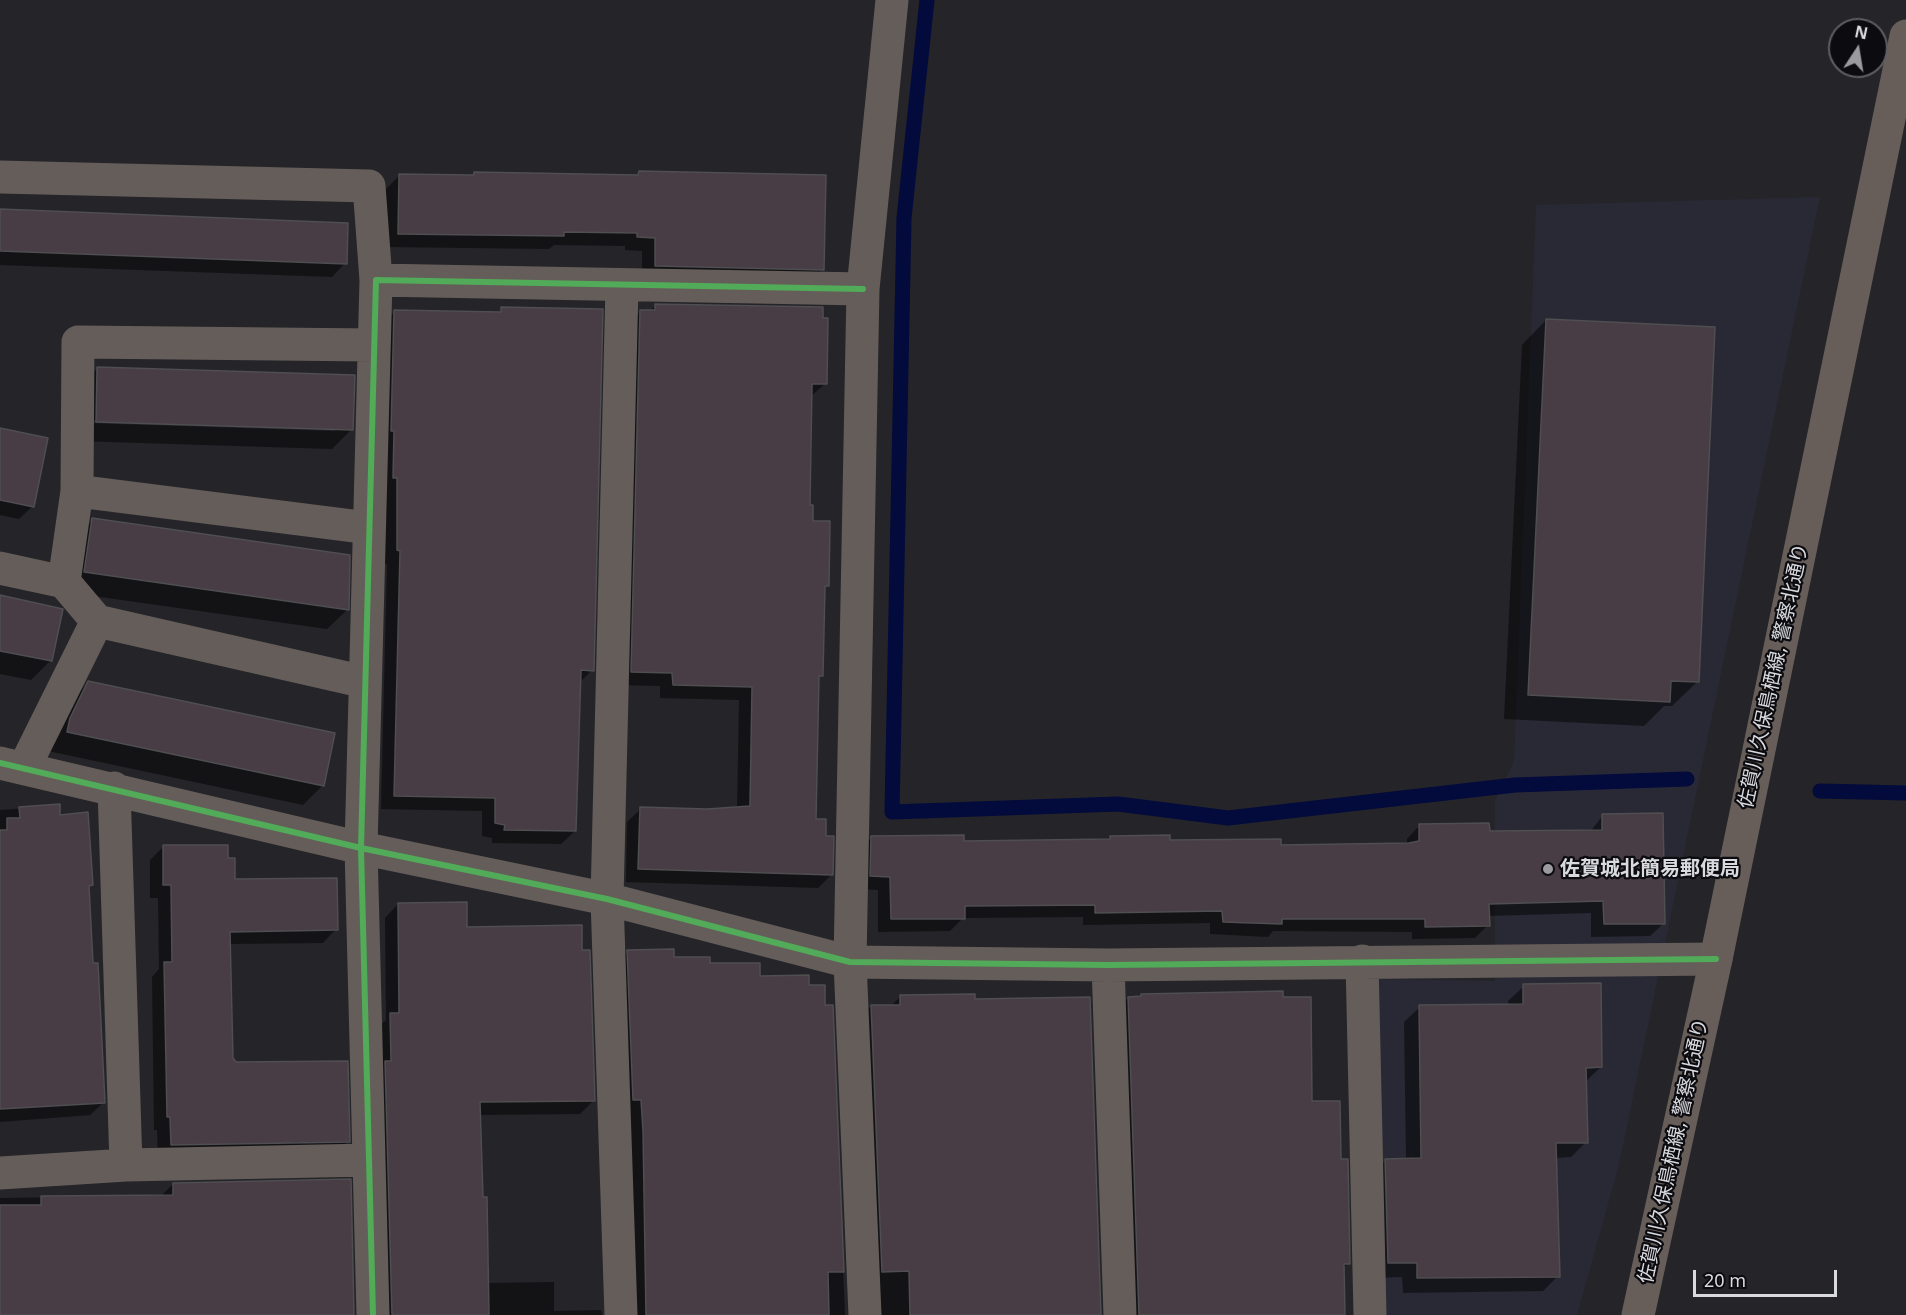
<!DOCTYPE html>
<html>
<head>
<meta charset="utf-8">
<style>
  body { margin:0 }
  #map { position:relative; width:1906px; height:1315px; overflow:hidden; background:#242429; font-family:"Noto Sans",sans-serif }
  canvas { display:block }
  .north { position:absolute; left:1828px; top:18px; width:60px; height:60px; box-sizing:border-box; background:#0c0c10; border:2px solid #5e5e63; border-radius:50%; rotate:12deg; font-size:16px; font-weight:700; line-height:24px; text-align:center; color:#d9dadf }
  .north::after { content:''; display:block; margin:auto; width:21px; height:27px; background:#9a9a9f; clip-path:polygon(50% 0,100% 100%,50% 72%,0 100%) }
  .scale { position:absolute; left:1693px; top:1270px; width:144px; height:27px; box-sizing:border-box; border:3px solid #d9dadf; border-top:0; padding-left:8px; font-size:18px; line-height:21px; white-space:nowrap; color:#d9dadf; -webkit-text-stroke:4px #0c0c10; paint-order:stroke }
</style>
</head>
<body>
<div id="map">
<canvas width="1906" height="1315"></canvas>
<div class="north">N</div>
<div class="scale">20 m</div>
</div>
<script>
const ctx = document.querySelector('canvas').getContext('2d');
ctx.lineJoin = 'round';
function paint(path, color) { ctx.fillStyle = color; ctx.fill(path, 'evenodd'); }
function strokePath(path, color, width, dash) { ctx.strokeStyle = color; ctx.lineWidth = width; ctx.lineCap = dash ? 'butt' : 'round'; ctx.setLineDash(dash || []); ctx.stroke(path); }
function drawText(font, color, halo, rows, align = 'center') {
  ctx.font = font + ' "Noto Sans","Noto Sans JP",sans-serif'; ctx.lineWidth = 4.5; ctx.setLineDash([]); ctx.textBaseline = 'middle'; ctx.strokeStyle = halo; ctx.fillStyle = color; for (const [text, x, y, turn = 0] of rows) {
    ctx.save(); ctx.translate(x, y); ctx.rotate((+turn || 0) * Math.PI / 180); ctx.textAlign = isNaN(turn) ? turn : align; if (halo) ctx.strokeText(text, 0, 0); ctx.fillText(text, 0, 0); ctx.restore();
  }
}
const built = new Path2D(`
  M1820,197L1619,1165L1577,1315H1380L1377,979L1495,981V801L1514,761L1536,205Z`);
const shadow = new Path2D(`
  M639,172L823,269L809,282L642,279V251L625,250V246L554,245L549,249L385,247L386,189L400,175L472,176L475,174L635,177Z
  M0,210L345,263L332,277L0,265Z
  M656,305L826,383L810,397L809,507L828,585L823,589L821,675L818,679L814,820L824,838L831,875L818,888L626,882L627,822L641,809H737L739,700L660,698V686L618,685L627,325L641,311H650Z
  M502,309L592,670L579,683L575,831L561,844L492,843V838L482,836V811L381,809L387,564H384L381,325L395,312L497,313Z
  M1546,320L1697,682L1672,706H1664L1644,726L1504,719L1522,345Z
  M97,369L352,429L332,449L77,441L78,388ZM89,420L335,428V431L89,423Z
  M0,429L33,506L19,519L0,515Z
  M93,520L347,610L327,629L65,592L73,540Z
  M0,598L51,660L31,680L0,674Z
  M89,682L333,734L322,786L303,805L48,751L69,702Z
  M58,806L59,816L92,885L87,889L91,964L104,1102L90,1115L0,1122V810Z
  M1603,815L1664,923L1650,936L1591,937V913L1488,916V925L1475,938L1412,939V932L1273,931L1268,937L1210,934V923L1083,925V917L963,918L950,931L878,932V890L858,889L859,850L872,837L962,842L1107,840L1110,837L1279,847L1407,844V839L1420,825L1488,833L1590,832Z
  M163,847L227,859L234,881L336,929L323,943L229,944L232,1058L235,1064L348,1141L335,1154L158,1158L157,1130H154L152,977L159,969L158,898H150V860Z
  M398,904L466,929L581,952L594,1100L580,1114L479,1115L487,1283L554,1282V1311L601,1310L602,1315H379L377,1028L386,1020L385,918Z
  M628,951L709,965L758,978L808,987L824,1007H832L845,1315H632L615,965Z
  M1524,986L1601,1067L1585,1082L1586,1142L1571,1157L1555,1158L1558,1276L1543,1291L1403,1293L1402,1277L1373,1278L1370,1176L1386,1160H1406L1404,1022L1420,1007L1508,1005V1001Z
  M901,996L974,1000L1100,1315H870L858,1020L871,1006H891Z
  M1128,998L1282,999L1310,1103L1340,1161L1349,1263L1342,1269L1155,1315H1125L1115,1012Z
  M173,1184L353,1315H0V1198L161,1196Z`);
const stream = new Path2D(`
  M927,0L904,218L892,812L1118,804L1228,818L1515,785L1687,779
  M1820,791L1906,793`);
const building = new Path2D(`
  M639,171L826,175L824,270L655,266V238L637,237V233L564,232V236L398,234L399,174L474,175V172L638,175Z
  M0,209L348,223L347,264L0,251Z
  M655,304L823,307V318H828L827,384H812L810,505H813V521H830L829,586H825L823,676H819L816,819H826V836H834L833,875L638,869L640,807L707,809L750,806L752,687L673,685L672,673L631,672L640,310H655Z
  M501,307L603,309L594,671L581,670L576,831L504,830L505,825L495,823V798L394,796L400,551L397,550V478H393L394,431H391L394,310L501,312Z
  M1546,319L1715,327L1699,682L1671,681L1670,702L1528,695Z
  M97,367L355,375L353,430L96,422Z
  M0,428L48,438L34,507L0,500Z
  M92,518L350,555L349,610L84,572Z
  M0,595L63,609L52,661L0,651Z
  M88,681L335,733L324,786L67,732L70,718Z
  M60,804V815L88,812L93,885L89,886L93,963H98L105,1103L0,1109V830H7V818H20L19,807Z
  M1663,813L1665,924H1604L1603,901L1489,904L1490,926L1425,927V919H1282V924L1223,922L1222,911L1095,913V905L965,906V919H891L890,877L870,876L871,836L964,835V841L1110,839V836L1170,835V840L1281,839V845L1409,843L1419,841V824L1489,823L1490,831L1602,830V814Z
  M163,845H228V858H235V879L337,878L338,930L230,932L233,1058L236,1062L348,1061L350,1142L171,1145L170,1117H167L164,962H172L171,885H163Z
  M467,902V927L582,925V950H590L595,1101L480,1102L483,1197H487L489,1315H392L385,1061H391L390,1013H399L398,903Z
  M674,949V957H710V963H760V976L809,975V985H825V1005H833L844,1272H828L829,1315H646L643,1131L641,1100H633L627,950Z
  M1601,983L1602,1067L1586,1068L1588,1143H1556L1560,1277L1417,1278V1263H1388L1385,1159L1421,1158L1419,1005L1523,1004V984Z
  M1283,991V997H1311L1312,1101H1340L1341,1159H1348L1350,1264H1344L1345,1315H1139L1128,997L1141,996V994Z
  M975,994V999L1090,997L1101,1315H910L909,1271L882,1272L871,1005H900V995Z
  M351,1179L354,1315H0V1205H41V1196L173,1195V1183Z`);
const minor = new Path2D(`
  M0,177L369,186L376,280
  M77,491L369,528
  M0,568L64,582L97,621L365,682
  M64,582L77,491L78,342L374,345
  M0,763L361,848L607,899L850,962L1108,965L1716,959
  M24,768L97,621
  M1362,961L1370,1315
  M1108,965L1120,1315
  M126,1165L369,1160
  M0,1173L126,1165L114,788
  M373,1315L361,848L376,280L863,289
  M621,1315L607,899L622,286
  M865,1315L850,962L863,289L892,0`);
const primary = new Path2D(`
  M1638,1315L1716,959L1906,36`);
const cycleway = new Path2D(`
  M0,763L361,848L607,899L850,962L1108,965L1716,959
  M373,1315L361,848L376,280L863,289`);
const markers = [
  [1548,869,6,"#9a9a9f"]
];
const streetNames = [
  ["佐賀川久保鳥栖線, 警察北通り",1774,676,-78],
  ["佐賀川久保鳥栖線, 警察北通り",1674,1151,-78]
];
const poiNames = [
  ["佐賀城北簡易郵便局",1560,869]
];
paint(built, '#292936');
paint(shadow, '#0007');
strokePath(stream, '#030a3c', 15);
paint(building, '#483c45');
strokePath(building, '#4f4e50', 1.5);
strokePath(minor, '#655d59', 33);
strokePath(primary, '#675e5a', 33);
strokePath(cycleway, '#51ab58', 6);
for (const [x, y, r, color] of markers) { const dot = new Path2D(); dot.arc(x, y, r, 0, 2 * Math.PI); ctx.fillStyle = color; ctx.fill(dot); strokePath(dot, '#0c0c10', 2); }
drawText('20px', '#d9dadf', '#0c0c10', streetNames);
drawText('bold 20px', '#d9dadf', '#0c0c10', poiNames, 'left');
</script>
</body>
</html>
